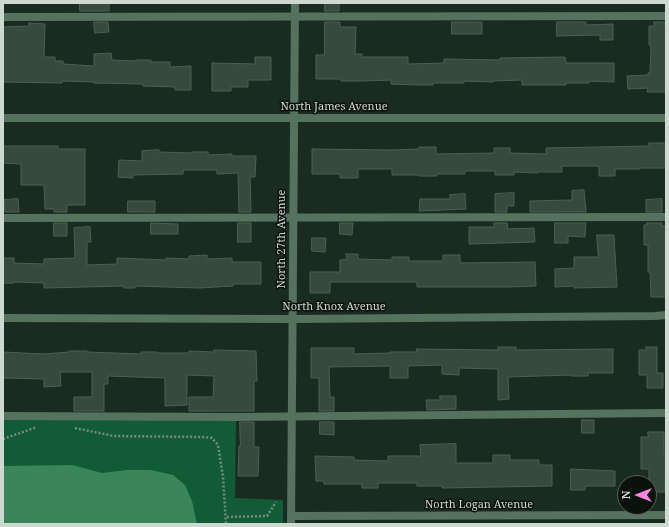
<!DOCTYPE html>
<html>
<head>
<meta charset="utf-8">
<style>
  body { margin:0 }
  #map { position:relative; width:669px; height:527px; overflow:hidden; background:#1a2c21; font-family:"Noto Serif",serif }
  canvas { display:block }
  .frame { position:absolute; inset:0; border:4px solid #ccd8d0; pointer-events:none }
  .north { position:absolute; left:617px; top:475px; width:40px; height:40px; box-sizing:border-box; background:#0b120d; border:1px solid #58615b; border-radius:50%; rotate:270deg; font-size:11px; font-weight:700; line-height:16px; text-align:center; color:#ccd8d0 }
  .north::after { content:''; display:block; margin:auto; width:14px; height:18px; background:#fc86e4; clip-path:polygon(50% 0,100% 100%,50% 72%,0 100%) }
</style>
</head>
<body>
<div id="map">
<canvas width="669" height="527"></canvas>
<div class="frame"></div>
<div class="north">N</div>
</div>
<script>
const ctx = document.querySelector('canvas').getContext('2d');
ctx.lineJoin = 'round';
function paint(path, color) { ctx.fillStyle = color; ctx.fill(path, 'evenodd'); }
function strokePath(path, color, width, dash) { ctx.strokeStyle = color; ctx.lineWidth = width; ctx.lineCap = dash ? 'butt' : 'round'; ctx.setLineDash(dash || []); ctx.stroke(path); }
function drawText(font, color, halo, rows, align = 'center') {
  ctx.font = font + ' "Noto Serif",serif'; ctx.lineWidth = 3; ctx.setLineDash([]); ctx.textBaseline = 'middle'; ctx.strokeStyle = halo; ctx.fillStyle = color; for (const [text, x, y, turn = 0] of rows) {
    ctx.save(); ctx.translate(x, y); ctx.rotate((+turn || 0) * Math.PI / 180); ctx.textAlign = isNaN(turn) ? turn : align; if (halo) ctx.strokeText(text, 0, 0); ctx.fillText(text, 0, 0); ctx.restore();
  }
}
const green = new Path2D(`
  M3,420H236L235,498L283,500V524H3Z`);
const water = new Path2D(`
  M72,465L102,473L127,470H151L173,475L185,485L192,501L197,524H3V466Z`);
const building = new Path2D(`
  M80,3H109V11H80Z
  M325,3H339V11H325Z
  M94,22H108L109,32L95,33Z
  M325,22H340V27H356L355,54H362V57H408V64L444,63V59L500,60V58L565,57L566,63H614V82L589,81V83H566V85H522V80L493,81V82L464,81V83H433V85H417L391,84V80L362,81H341V79H316V55H324Z
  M452,22H482V34H452Z
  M557,22H586V25L613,24V40H600V35L557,36Z
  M654,22H665V27H666V92H647L648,88L628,89L627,76L648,75V73H650L651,45H649V26H654Z
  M29,23L45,24L44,57H55V61H63V64L94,66V54L111,53L112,60L136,61V60H151V62H170V67L191,66V90H175V87L143,86V84L94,83V82L62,81V83L3,82V27L29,26Z
  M255,57H271V80H248V87H231V91H212V63L255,64Z
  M649,143H666V168H640V169H615V176H599V166H562V172H537V173L514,172V175H495V171H465V174H437V176H419V175H392V169H358V178H340V174H312V149L392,150L419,149V147H436V154L494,153V148H510V153L546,154V148L649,146Z
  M3,146H58V149H85V205H67V212H54V209H45L44,185H21V164L3,163Z
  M159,150V152L192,153V152H208V155L232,154V156H256L255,177H250L251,212H239L238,173L217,174V170H183V174L133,175V178L118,177L119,160L142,161V151Z
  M584,190L586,212H530V201L572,200V191Z
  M514,193V206H507V212H495V194Z
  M465,194L466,209L419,211L420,199H450V195Z
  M18,199L19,212H5L4,200Z
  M662,199V212H646V200Z
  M128,201H155V212H128Z
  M54,223H67V236H54Z
  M151,223L178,224V234H151Z
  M238,223H251V242H238Z
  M340,223H353L352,235L340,234Z
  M494,223H507L508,229L534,228L535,242L469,244V227H494Z
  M555,223H586L585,237L568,236V243H555Z
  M647,223H662V226H666V297H651L650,272H648V245H644V225H647Z
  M90,227L91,242H87V265L117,264V258L166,260V258L189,259V256L207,255V259L232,258V262H261V284H233V286L200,288L135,286V288H124V286L44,288V283L14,282V283H3V258H14V263L44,264V259L75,258L74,228Z
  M597,235H614L617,287L574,288V286L555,287V269L574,268V257H598Z
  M312,238H326L325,252L312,251Z
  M346,254H358V259L392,260V257H409V261H443V255H460V263L535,262L536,286L510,287H417V282H330V293H310V272H340V260L347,259Z
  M498,347H516V350L613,349V373H588V376H571V375L508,377L509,399L498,400V369L459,368V375L442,374V365L408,366V378H390V366L329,367L330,397H334V411H319V378H311V348H354V354L390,353V352H417L416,349L498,350Z
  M646,347H657V373H663V388H647V375H639V350H646Z
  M214,350L256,351L257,381H254V411H189V397H213L214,376L187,375V405L165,406V378L108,376V384H104V411H74V397H92V372H60L61,386L44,387V379L3,378V352L43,354L69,352V351H87V352L141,354V352H157V353H189V351L214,352Z
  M440,396H456V409L427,410L426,400H440Z
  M582,420H594V433H582Z
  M240,422H254V447H259L258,476H238L239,446H240Z
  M320,422H334V435L320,434Z
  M648,432H664V454H666L665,492H649V469H641V437H648Z
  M456,444V463H493V455H510V460H539V465H552V486L442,488V486H417V483H378V488H362V484H324V481H316L315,456L354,457V460L388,461V456H421L420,445Z
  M571,469L615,471V486H585V490H571Z`);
const path = new Path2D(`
  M75,428L114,436L202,437L212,438L218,445L223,477L226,524
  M3,439L37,427
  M227,517L267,516L276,502`);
const lane = new Path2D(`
  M3,17L666,16
  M3,218L666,217
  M3,416L236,417L666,413`);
const street = new Path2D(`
  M3,118H666
  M3,318L293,319L655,316L666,315
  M291,516L666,515
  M291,524L295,3`);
const streetNames = [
  ["North James Avenue",334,107],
  ["North 27th Avenue",282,239,-90],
  ["North Knox Avenue",334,307],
  ["North Logan Avenue",479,505]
];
paint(green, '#115c36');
paint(water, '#3a865a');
paint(building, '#374a3d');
strokePath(building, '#4c6053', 1);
strokePath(path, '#7a8980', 2.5, [2, 2]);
strokePath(lane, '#54725e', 8);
strokePath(street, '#54725e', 8);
drawText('11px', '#ccd8d0', '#0b120d', streetNames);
</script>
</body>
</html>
